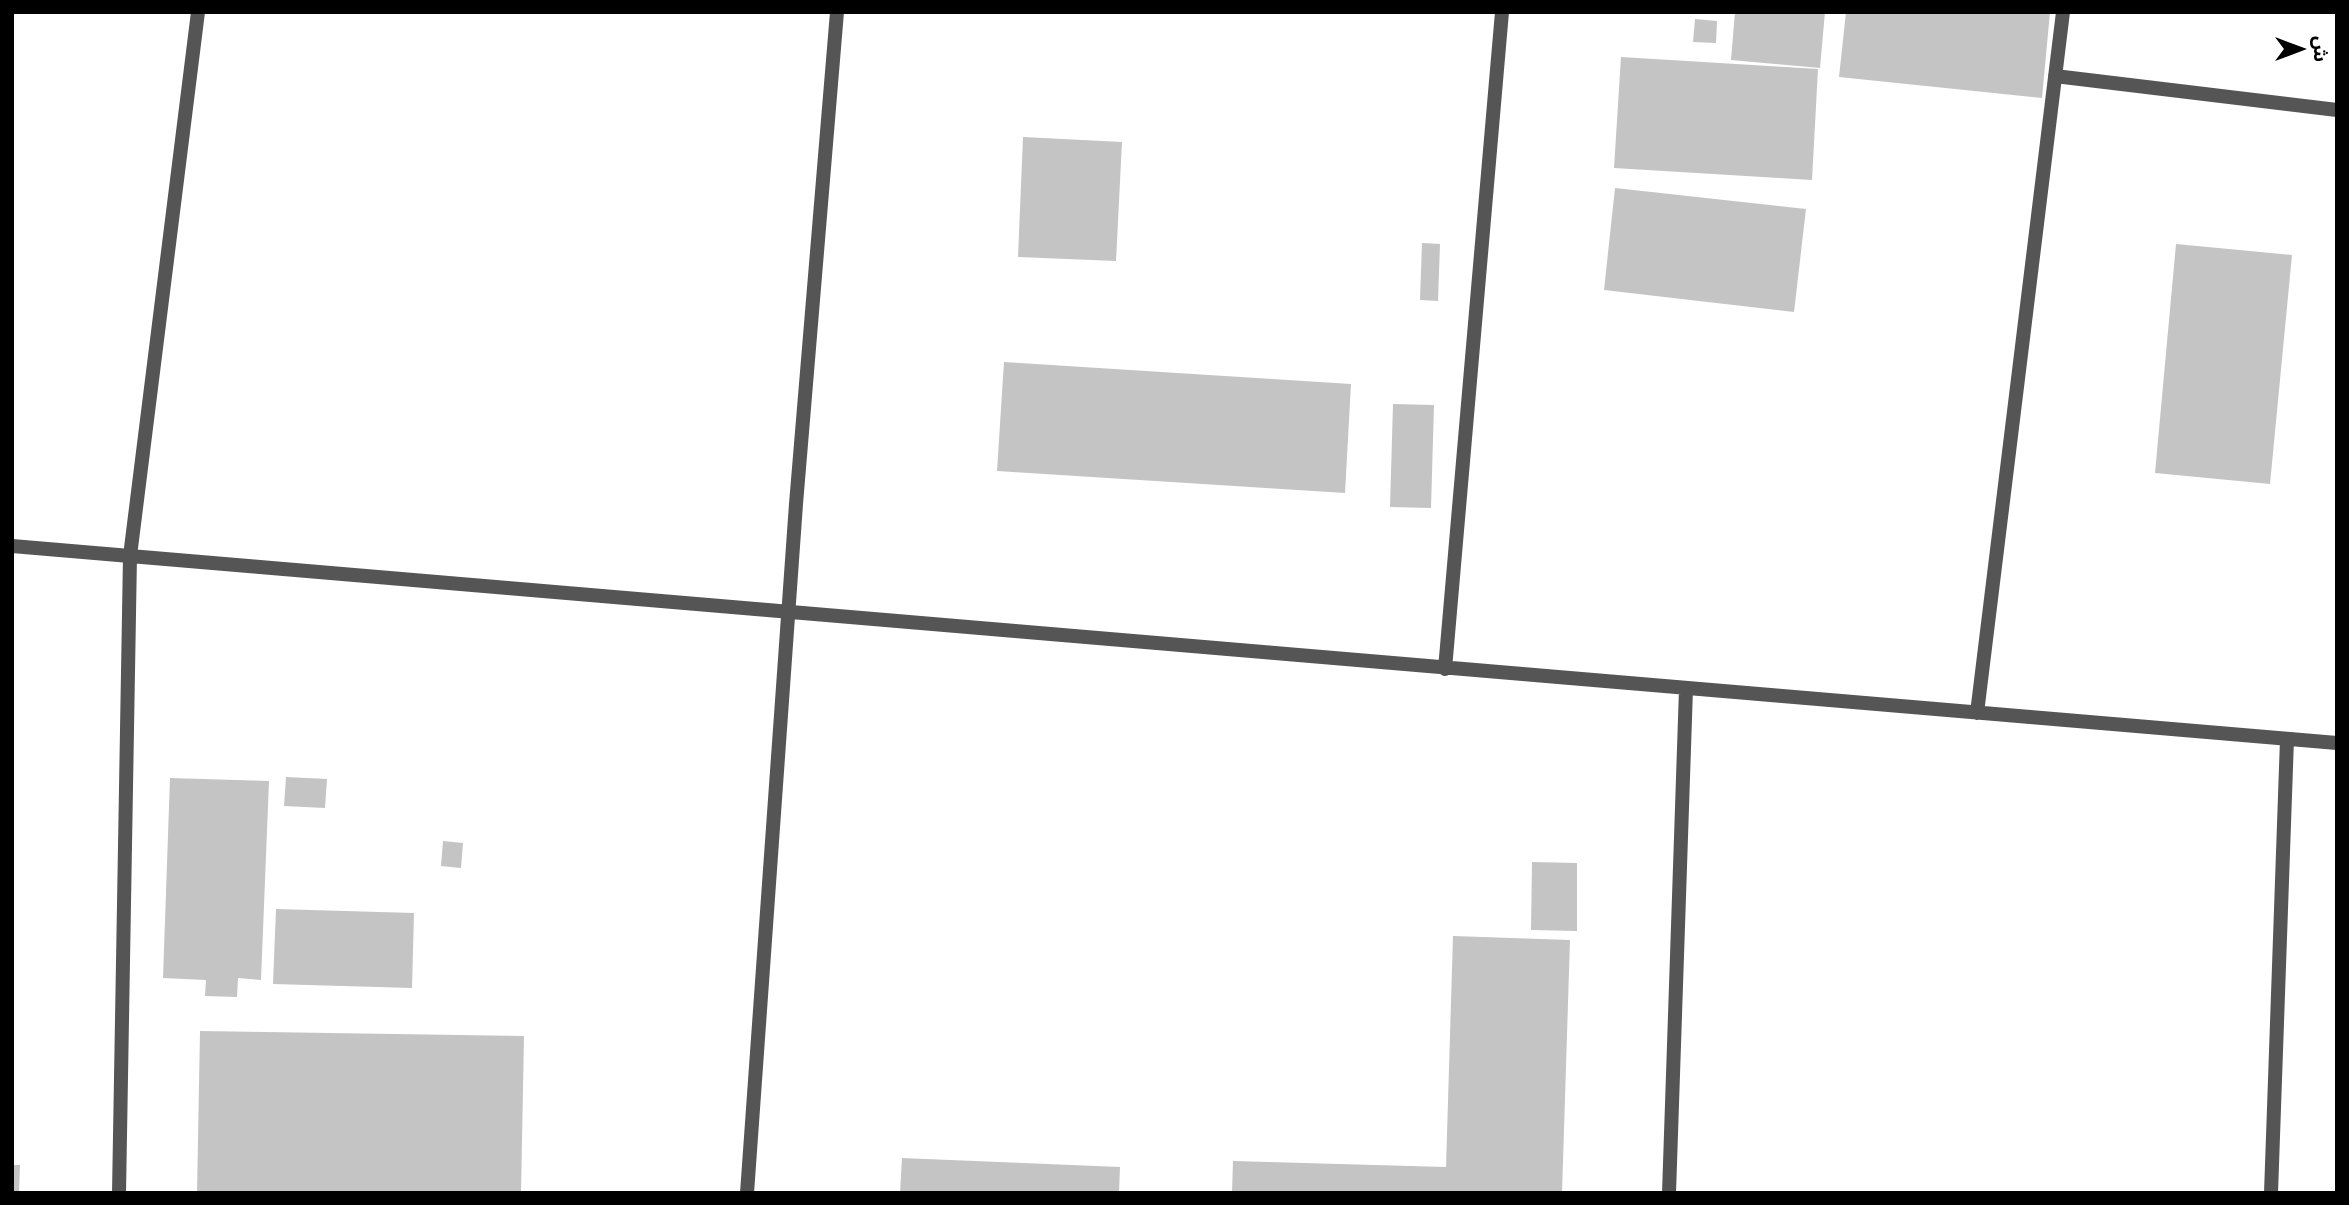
<!DOCTYPE html>
<html>
<head>
<meta charset="utf-8">
<style>
  body { margin:0 }
  #map { position:relative; width:2349px; height:1205px; overflow:hidden; background:#fff; font-family:"PT Sans Narrow","Noto Sans Arabic",sans-serif }
  canvas { display:block }
  .frame { position:absolute; inset:0; border:14px solid #000; pointer-events:none }
  .north { position:absolute; left:2265px; top:14px; width:70px; height:70px; -webkit-text-stroke:5px #fff; paint-order:stroke; rotate:90deg; font-size:19px; font-weight:700; line-height:28px; text-align:center; color:#000 }
  .north::after { content:''; display:block; margin:auto; width:24px; height:32px; background:#000; clip-path:polygon(50% 0,100% 100%,50% 72%,0 100%) }
</style>
</head>
<body>
<div id="map">
<canvas width="2349" height="1205"></canvas>
<div class="frame"></div>
<div class="north">ش</div>
</div>
<script>
const ctx = document.querySelector('canvas').getContext('2d');
ctx.lineJoin = 'round';
function paint(path, color) { ctx.fillStyle = color; ctx.fill(path, 'evenodd'); }
function strokePath(path, color, width, dash) { ctx.strokeStyle = color; ctx.lineWidth = width; ctx.lineCap = dash ? 'butt' : 'round'; ctx.setLineDash(dash || []); ctx.stroke(path); }
const building = new Path2D(`
  M1735,12H1825L1820,68L1731,60Z
  M1846,12H2050L2042,98L1839,77Z
  M1695,19L1717,21L1716,43L1693,42Z
  M1621,57L1818,69L1812,180L1614,168Z
  M1023,137L1122,142L1116,261L1018,257Z
  M1615,188L1806,209L1794,312L1604,290Z
  M1422,243L1440,244L1438,301L1420,300Z
  M2176,244L2292,255L2270,484L2155,473Z
  M1004,362L1351,384L1345,493L997,471Z
  M1393,404L1434,405L1431,508L1390,507Z
  M286,777L327,779L325,808L284,806Z
  M170,778L269,781L261,980L238,978L237,997L205,996L206,980L163,978Z
  M443,841L463,843L461,868L441,866Z
  M1532,862L1577,863V931L1531,930Z
  M276,909L414,913L412,988L273,984Z
  M1453,936L1570,940L1562,1193H1232L1233,1161L1446,1167Z
  M200,1031L524,1036L521,1193H197Z
  M902,1158L1120,1167L1119,1193H900Z
  M12,1165H20L19,1193H12Z`);
const service = new Path2D(`
  M2055,76L2337,110
  M12,546L2337,743
  M1445,669L1502,12
  M1977,713L2063,12
  M119,1193L130,556L198,12
  M747,1193L796,504L837,12
  M1669,1193L1686,689
  M2271,1193L2287,739`);
paint(building, '#c4c4c4');
strokePath(service, '#555', 14);
</script>
</body>
</html>
